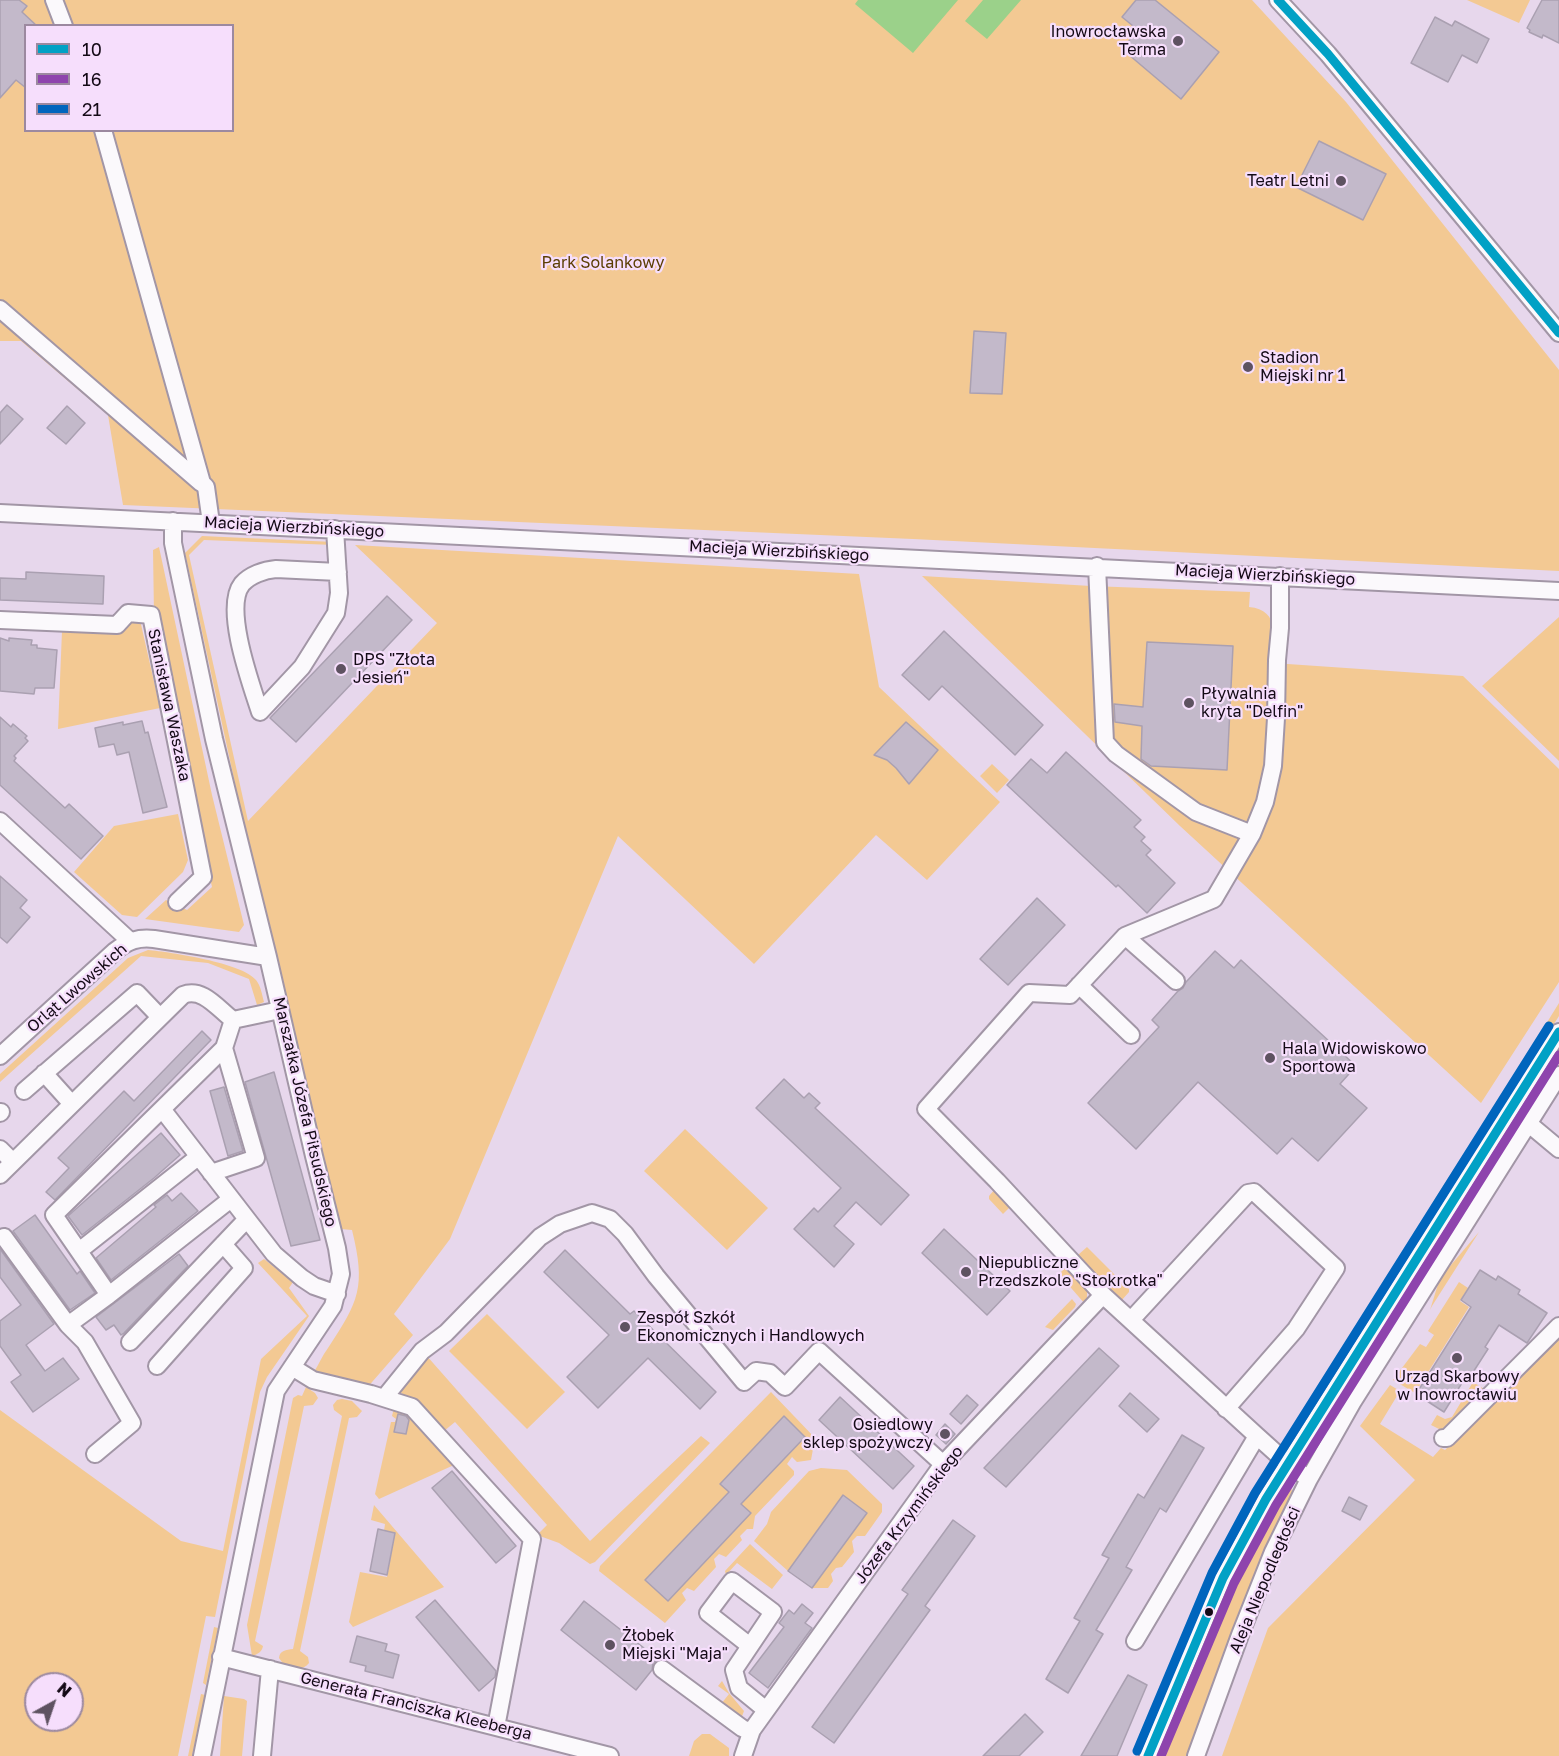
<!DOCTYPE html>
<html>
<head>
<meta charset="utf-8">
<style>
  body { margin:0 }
  #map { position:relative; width:1559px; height:1756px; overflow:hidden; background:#e7d7ec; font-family:"Golos Text",sans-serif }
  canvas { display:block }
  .legend { position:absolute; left:24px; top:24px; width:210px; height:108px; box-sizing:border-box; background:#f6defc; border:2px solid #9c89a0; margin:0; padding:8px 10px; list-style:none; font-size:18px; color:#140a16 }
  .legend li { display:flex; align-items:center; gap:12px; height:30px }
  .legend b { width:30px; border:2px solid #9c89a0 }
  .north { position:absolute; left:24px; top:1672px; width:60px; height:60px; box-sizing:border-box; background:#f6defc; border:2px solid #9c89a0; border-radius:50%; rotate:40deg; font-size:16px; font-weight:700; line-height:24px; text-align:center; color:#140a16 }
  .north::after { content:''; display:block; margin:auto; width:21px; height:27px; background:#5e5261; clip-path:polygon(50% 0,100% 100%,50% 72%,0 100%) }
</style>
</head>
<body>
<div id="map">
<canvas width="1559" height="1756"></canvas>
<ul class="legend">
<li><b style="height:8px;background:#01a1c5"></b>10</li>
<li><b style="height:8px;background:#8e44ad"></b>16</li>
<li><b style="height:8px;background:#0065bd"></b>21</li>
</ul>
<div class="north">N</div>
</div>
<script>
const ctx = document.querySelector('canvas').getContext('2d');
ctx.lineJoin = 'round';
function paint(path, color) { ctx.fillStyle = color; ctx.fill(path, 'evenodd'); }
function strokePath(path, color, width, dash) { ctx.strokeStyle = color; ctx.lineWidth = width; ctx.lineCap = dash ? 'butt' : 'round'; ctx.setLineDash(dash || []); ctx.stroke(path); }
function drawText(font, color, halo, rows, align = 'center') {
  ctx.font = font + ' "Golos Text",sans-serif'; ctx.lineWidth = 4.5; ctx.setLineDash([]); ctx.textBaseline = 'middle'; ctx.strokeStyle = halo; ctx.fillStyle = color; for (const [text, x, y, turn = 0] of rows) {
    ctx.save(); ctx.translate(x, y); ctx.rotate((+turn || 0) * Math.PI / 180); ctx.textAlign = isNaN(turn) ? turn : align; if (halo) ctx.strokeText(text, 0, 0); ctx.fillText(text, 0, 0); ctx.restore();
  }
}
const green = new Path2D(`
  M0,0H1252L1346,102L1559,370V571L913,539L123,505L108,415L21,341H0ZM26,26H232V130H26Z
  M1467,0H1530L1519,23Z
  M202,536L334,542V545L204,540L189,555L248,821L437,623L355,545L859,574L879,687L1000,802L927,880L876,835L754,964L618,836L450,1239L394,1314L413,1335L366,1389L314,1372C319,1364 322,1356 328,1348C359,1301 366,1287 352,1230L341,1229L335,1204L244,825L185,553Z
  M159,547L212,795L244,925L239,932L145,919L166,900L187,910L212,887L154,615L153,550Z
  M922,576L1091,586L1250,592L1249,607C1281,610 1274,639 1273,663L1463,676L1559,769V982L1481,1103L1180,826Z
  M1559,617V761L1482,686Z
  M140,620L160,708L58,729L62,631L122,633L123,623Z
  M992,764L1009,780L997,793L980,776Z
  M178,814L188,860L183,872L137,917L122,915L74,872L114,826Z
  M148,950C170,952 243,963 256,980C261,986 262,995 264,1002L257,1005L249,979L208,963L141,956L0,1082V1074L128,958Z
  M1559,1003V1016L1501,1108L1492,1111Z
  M1559,1049V1058L1347,1394L1343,1391Z
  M1487,1126L1488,1128L1439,1207L1433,1202L1481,1127Z
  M685,1129L768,1208L727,1250L644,1171Z
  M995,1189L1011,1206L1003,1214L989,1199V1196Z
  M1424,1218L1429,1222L1377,1305L1372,1301Z
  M1479,1232L1432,1306L1430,1310L1439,1281L1445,1272Z
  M1087,1247L1129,1289V1292L1121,1301L1078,1255Z
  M264,1259L293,1282L289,1288L309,1316L267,1377L260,1392L215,1617L206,1616L178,1756H0V1410L181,1541L223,1551L261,1359L307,1316L258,1263ZM36,1684H72V1720H36Z
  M1067,1266L1087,1290V1300L1085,1304L1059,1274Z
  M1459,1282L1468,1288L1460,1301L1469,1307L1415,1393L1393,1380L1420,1344L1426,1347L1434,1335L1428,1331Z
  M1072,1299L1076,1304L1075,1307L1053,1330L1045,1327Z
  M1365,1311L1370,1313L1328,1382L1325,1377Z
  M487,1314L565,1392L527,1429L449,1351Z
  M1559,1337V1756H1222L1268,1628L1415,1480L1360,1426L1390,1385L1400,1391L1380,1424L1433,1457L1441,1448L1445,1450Z
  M426,1355L590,1541L701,1436L710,1443L595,1562L590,1564L559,1543L537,1535L547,1525L455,1422L444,1431L397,1389Z
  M1473,1382L1484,1389V1393L1446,1429L1441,1430L1431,1425L1437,1415L1445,1419L1452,1417Z
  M306,1387L315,1393L318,1398L313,1405L304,1406L255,1641L263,1646C262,1652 258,1654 252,1656L247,1625L293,1398L298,1395L302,1396Z
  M1320,1389L1322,1391C1312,1406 1302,1431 1285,1438L1317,1390Z
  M771,1392L815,1438L811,1460L797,1462L792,1457L787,1464L794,1471V1475L755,1516L753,1529H747L740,1536L742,1540L726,1557L719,1554L714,1559L716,1567L694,1591L687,1588L682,1593L686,1600L665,1623L599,1571L600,1566Z
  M342,1399L352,1401L362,1411L357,1417L349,1418L300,1651L308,1657L309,1663C302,1672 294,1667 284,1665L279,1658C280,1650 286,1650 293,1649L342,1416L334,1410L333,1405L337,1400Z
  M1337,1400L1342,1403L1314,1450L1310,1451L1308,1447Z
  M394,1408L404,1411L452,1461L454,1465L379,1499L375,1494L391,1422H395L396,1419L392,1416Z
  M821,1468L847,1470L882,1504V1512L865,1536H857L852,1541L854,1552L842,1567L836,1568L831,1574L833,1581L828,1588H812L788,1571L754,1541L767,1524L771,1512L809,1471Z
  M1284,1484L1291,1485L1292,1492L1248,1590L1186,1756H1158L1207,1635L1232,1582Z
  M374,1505L444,1587L353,1627L349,1622L360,1572L387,1577L395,1533L384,1531L385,1524L371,1520Z
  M750,1544L783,1575L772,1589L737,1563L726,1575L725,1571Z
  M214,1627L218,1628L206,1685L203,1683Z
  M722,1681L729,1693L744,1711L741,1719L721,1704L729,1694L718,1686Z
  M201,1694L205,1695L192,1756H188Z
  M224,1696L244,1699L247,1701L242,1756H220Z
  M702,1734H710L729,1748V1756H689L694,1741Z`);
const water = new Path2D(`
  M858,0H958L913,53L855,4Z
  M983,0H1021L987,39L965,21Z`);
const building = new Path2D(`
  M0,0H19L27,6L22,12L37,26H26V88L16,80L0,98Z
  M1136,0H1155L1219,52L1181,99L1122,49L1138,30L1122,17Z
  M1542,0H1559V43L1543,35L1542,38L1529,32L1530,30L1527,28Z
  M1435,17L1452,26L1455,21L1489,39L1477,63L1462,55L1448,82L1411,63Z
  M1319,141L1386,174L1363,220L1296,187Z
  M974,331L1006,333L1002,394L970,393Z
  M7,405L23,419L0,444V413Z
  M67,406L85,423L66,444L47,428Z
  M26,572L104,576L103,604L0,600V578L26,579Z
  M387,596L412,620L296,742L270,718Z
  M944,631L1043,725L1015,755L942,686L929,700L902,675Z
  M0,638L9,641V638L32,640L31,645H37V648L57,650L54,688H35L34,694L0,691Z
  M1147,642L1233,646L1227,770L1151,766L1141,759L1142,726L1115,722L1114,704L1143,707Z
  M0,717L11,727L13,724L27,736L25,738L28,741L14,756L16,758L14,761L65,808L69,804L103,836L81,859L0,785Z
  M142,721L145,733L148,732L167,807L143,813L129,752L117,755L114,744L99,747L95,728L123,722V725Z
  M906,722L938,750L909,784L896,768L887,760L874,755Z
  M1066,752L1141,820L1134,827L1145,837L1141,841L1151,850L1146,855L1175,883L1147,913L1118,885L1116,887L1007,785L1031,759L1047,773Z
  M0,876L27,900L20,908L30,917L7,943L0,937Z
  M1037,898L1065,925L1008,985L980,959Z
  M1215,951L1234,968L1241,960L1356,1066L1340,1084L1367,1108L1318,1161L1292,1138L1277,1154L1198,1082L1136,1149L1088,1103L1159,1027L1152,1020L1178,991L1183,988L1186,982Z
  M202,1031L211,1040L55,1200L46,1192L69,1168L58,1158L124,1091L134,1101Z
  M274,1072L320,1240L291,1246L245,1082Z
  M784,1079L804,1098L809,1093L820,1103L815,1108L909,1195L881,1225L856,1202L834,1226L854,1244L834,1267L794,1229L814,1208L818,1212L841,1188L756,1108Z
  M224,1087L243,1151L228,1156L210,1091Z
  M161,1133L180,1155L154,1178L82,1235L68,1216Z
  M181,1193L198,1211L111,1280L96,1258L156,1207L154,1205L167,1195L172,1201Z
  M35,1215L77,1274L80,1271L95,1293L70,1310L13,1231Z
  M944,1229L1010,1291L987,1315L922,1253Z
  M0,1249L54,1324L26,1345L45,1371L63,1358L79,1379L33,1412L11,1382L21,1375L0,1346V1321L21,1305L0,1277Z
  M565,1250L630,1314L634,1311L716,1392L700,1409L648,1358L598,1408L567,1377L609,1335L544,1272Z
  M179,1254L188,1266L124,1333L121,1335L114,1325L106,1330L96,1317Z
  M1480,1270L1496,1280L1498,1276L1520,1290L1518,1294L1547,1313L1527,1343L1499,1325L1485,1347L1488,1349L1468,1380L1465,1378L1444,1412L1416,1394L1471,1307L1461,1300Z
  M1099,1348L1119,1366L1006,1487L984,1468Z
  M1130,1393L1159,1419L1147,1432L1119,1406Z
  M967,1395L978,1405L961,1424L950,1414Z
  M840,1397L914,1466L893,1489L819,1420Z
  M398,1414L406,1416L409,1420L406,1434L394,1432Z
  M784,1416L805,1437L741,1504L751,1513L668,1601L645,1580L729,1492L720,1484Z
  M945,1424L955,1434L946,1444L936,1435Z
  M1182,1435L1204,1448L1166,1512L1160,1508L1126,1567L1132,1570L1096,1630L1103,1634L1068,1693L1046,1679L1080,1621L1074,1618L1109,1558L1102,1555L1138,1494L1144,1498Z
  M452,1471L516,1546L496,1563L432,1488Z
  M843,1495L867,1513L812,1588L788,1571Z
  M1349,1497L1367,1506L1360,1520L1342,1511Z
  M953,1520L975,1536L925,1606L930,1610L834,1743L812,1727L908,1594L902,1590Z
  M378,1529L395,1533L387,1575L370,1571Z
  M435,1600L496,1671L495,1677L479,1691L416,1617Z
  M584,1601L658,1659L653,1663L652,1670L636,1690L561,1630Z
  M802,1604L813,1613L805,1623L812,1628L768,1688L749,1673L784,1627L779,1623L789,1610L794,1614Z
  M357,1636L387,1644L385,1651L399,1655L393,1678L365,1671L366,1666L350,1662Z
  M1128,1675L1147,1685L1117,1756H1081Z
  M1025,1714L1043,1732L1019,1756H983Z`);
const minor = new Path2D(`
  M54,0L64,26
  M1278,0L1328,54L1559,333
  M103,130L202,483L206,487L211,523
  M0,309L201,483
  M0,513L1559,591
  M173,521V543L214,739L268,957L314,1156L337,1248L341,1274L333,1306L276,1391L202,1756
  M335,529L339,593L336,613L302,667L260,712C251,684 223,608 242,584C250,575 264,570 276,569L338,572
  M1097,566L1105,742L1116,754L1196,812L1252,834
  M0,620L117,625L128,613L151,615L203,877L177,902
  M0,821L130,941
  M1125,936L1214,899L1252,834L1265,802L1273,766L1276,718L1277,660L1280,628V576
  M1176,981L1125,936L1070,995L1029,993L926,1109L997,1181L1103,1295L1257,1436L1287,1463L1309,1479
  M1079,985L1131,1035
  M280,1010L233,1020L224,1048L162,1109L274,1254L302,1278L314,1286L337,1294
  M0,1056L115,951C128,941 138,937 154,939L268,957
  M44,1073L71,1103
  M24,1091L137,993L159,1016
  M162,1109L54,1215L109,1295L231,1199
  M0,1113L1,1112
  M1529,1124L1559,1149
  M0,1149L13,1162
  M211,1173L256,1158L224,1048
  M0,1175L183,995C203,987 218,1009 233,1020
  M4,1237L68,1325L109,1295
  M79,1251L198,1157
  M1131,1320L1248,1193L1254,1192L1336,1268L1296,1329L1226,1409
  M68,1325L85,1342L132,1423L95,1454
  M130,1342L247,1219
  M157,1366L244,1268L223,1244
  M292,1367L313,1380L371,1394L412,1407L532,1539L496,1727
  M384,1398L422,1351L446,1333L540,1237L560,1224L592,1213L610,1219L625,1234L656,1276L744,1382L756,1371L770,1373L785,1387L819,1351L943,1464
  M1443,1438H1447L1559,1326
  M1135,1641L1257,1436
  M750,1646L708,1613L732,1581L773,1612L734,1670L739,1688L766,1710
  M221,1657L610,1756
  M662,1669L742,1728L751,1732
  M262,1756L270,1669
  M743,1756L752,1730L943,1464L1103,1295
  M1148,1756L1208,1612L1223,1578L1266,1499L1559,1032
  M1196,1756L1240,1635L1273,1552L1309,1479L1352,1403L1559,1075`);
const bus1 = new Path2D(`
  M1278,0L1328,54L1559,333
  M1148,1756L1223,1578L1266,1499L1559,1032`);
const bus2 = new Path2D(`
  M1161,1756L1234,1583L1276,1505L1559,1055`);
const bus3 = new Path2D(`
  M1137,1751L1212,1573L1255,1493L1549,1026`);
const markers = [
  [1178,41,6,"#5e5261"],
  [1341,181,6,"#5e5261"],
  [1248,367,6,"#5e5261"],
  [341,669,6,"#5e5261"],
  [1189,703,6,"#5e5261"],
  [1270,1058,6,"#5e5261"],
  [966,1272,6,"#5e5261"],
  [625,1327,6,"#5e5261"],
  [1457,1358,6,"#5e5261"],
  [945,1434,6,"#5e5261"],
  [1209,1612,5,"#140a16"],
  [610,1645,6,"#5e5261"]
];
const poiNames = [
  ["Inowrocławska",1166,32,"right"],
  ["Terma",1166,50,"right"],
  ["Teatr Letni",1329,181,"right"],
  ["Stadion",1260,358],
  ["Miejski nr 1",1260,376],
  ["DPS \"Złota",353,660],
  ["Jesień\"",353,678],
  ["Pływalnia",1201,694],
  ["kryta \"Delfin\"",1201,712],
  ["Hala Widowiskowo",1282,1049],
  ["Sportowa",1282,1067],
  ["Niepubliczne",978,1263],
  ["Przedszkole \"Stokrotka\"",978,1281],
  ["Zespół Szkół",637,1318],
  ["Ekonomicznych i Handlowych",637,1336],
  ["Urząd Skarbowy",1457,1377,"center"],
  ["w Inowrocławiu",1457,1395,"center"],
  ["Osiedlowy",933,1425,"right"],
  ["sklep spożywczy",933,1443,"right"],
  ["Żłobek",622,1636],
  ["Miejski \"Maja\"",622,1654]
];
const parkNames = [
  ["Park Solankowy",603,263]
];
const streetNames = [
  ["Macieja Wierzbińskiego",294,527,3],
  ["Macieja Wierzbińskiego",779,551,3],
  ["Macieja Wierzbińskiego",1265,575,3],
  ["Stanisława Waszaka",169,705,78],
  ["Orląt Lwowskich",77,988,-41],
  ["Marszałka Józefa Piłsudskiego",305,1112,77],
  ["Józefa Krzymińskiego",909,1515,-53],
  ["Aleja Niepodległości",1265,1580,-67],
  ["Generała Franciszka Kleeberga",416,1706,14]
];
paint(green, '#f3c993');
paint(water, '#9bd18a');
paint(building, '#c3b9ca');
strokePath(building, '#aaa0b1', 1.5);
strokePath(minor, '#a296a6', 20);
strokePath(minor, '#fbf9fc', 16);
strokePath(bus1, '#01a1c5', 9);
strokePath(bus2, '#8e44ad', 9);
strokePath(bus3, '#0065bd', 9);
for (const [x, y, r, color] of markers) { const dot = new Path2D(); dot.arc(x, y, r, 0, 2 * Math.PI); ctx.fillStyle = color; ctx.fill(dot); strokePath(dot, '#f6defc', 2); }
drawText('16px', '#140a16', '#f6defc', poiNames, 'left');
drawText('16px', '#5b3e03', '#f6defc', parkNames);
drawText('16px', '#140a16', '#f6defc', streetNames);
</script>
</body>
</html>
